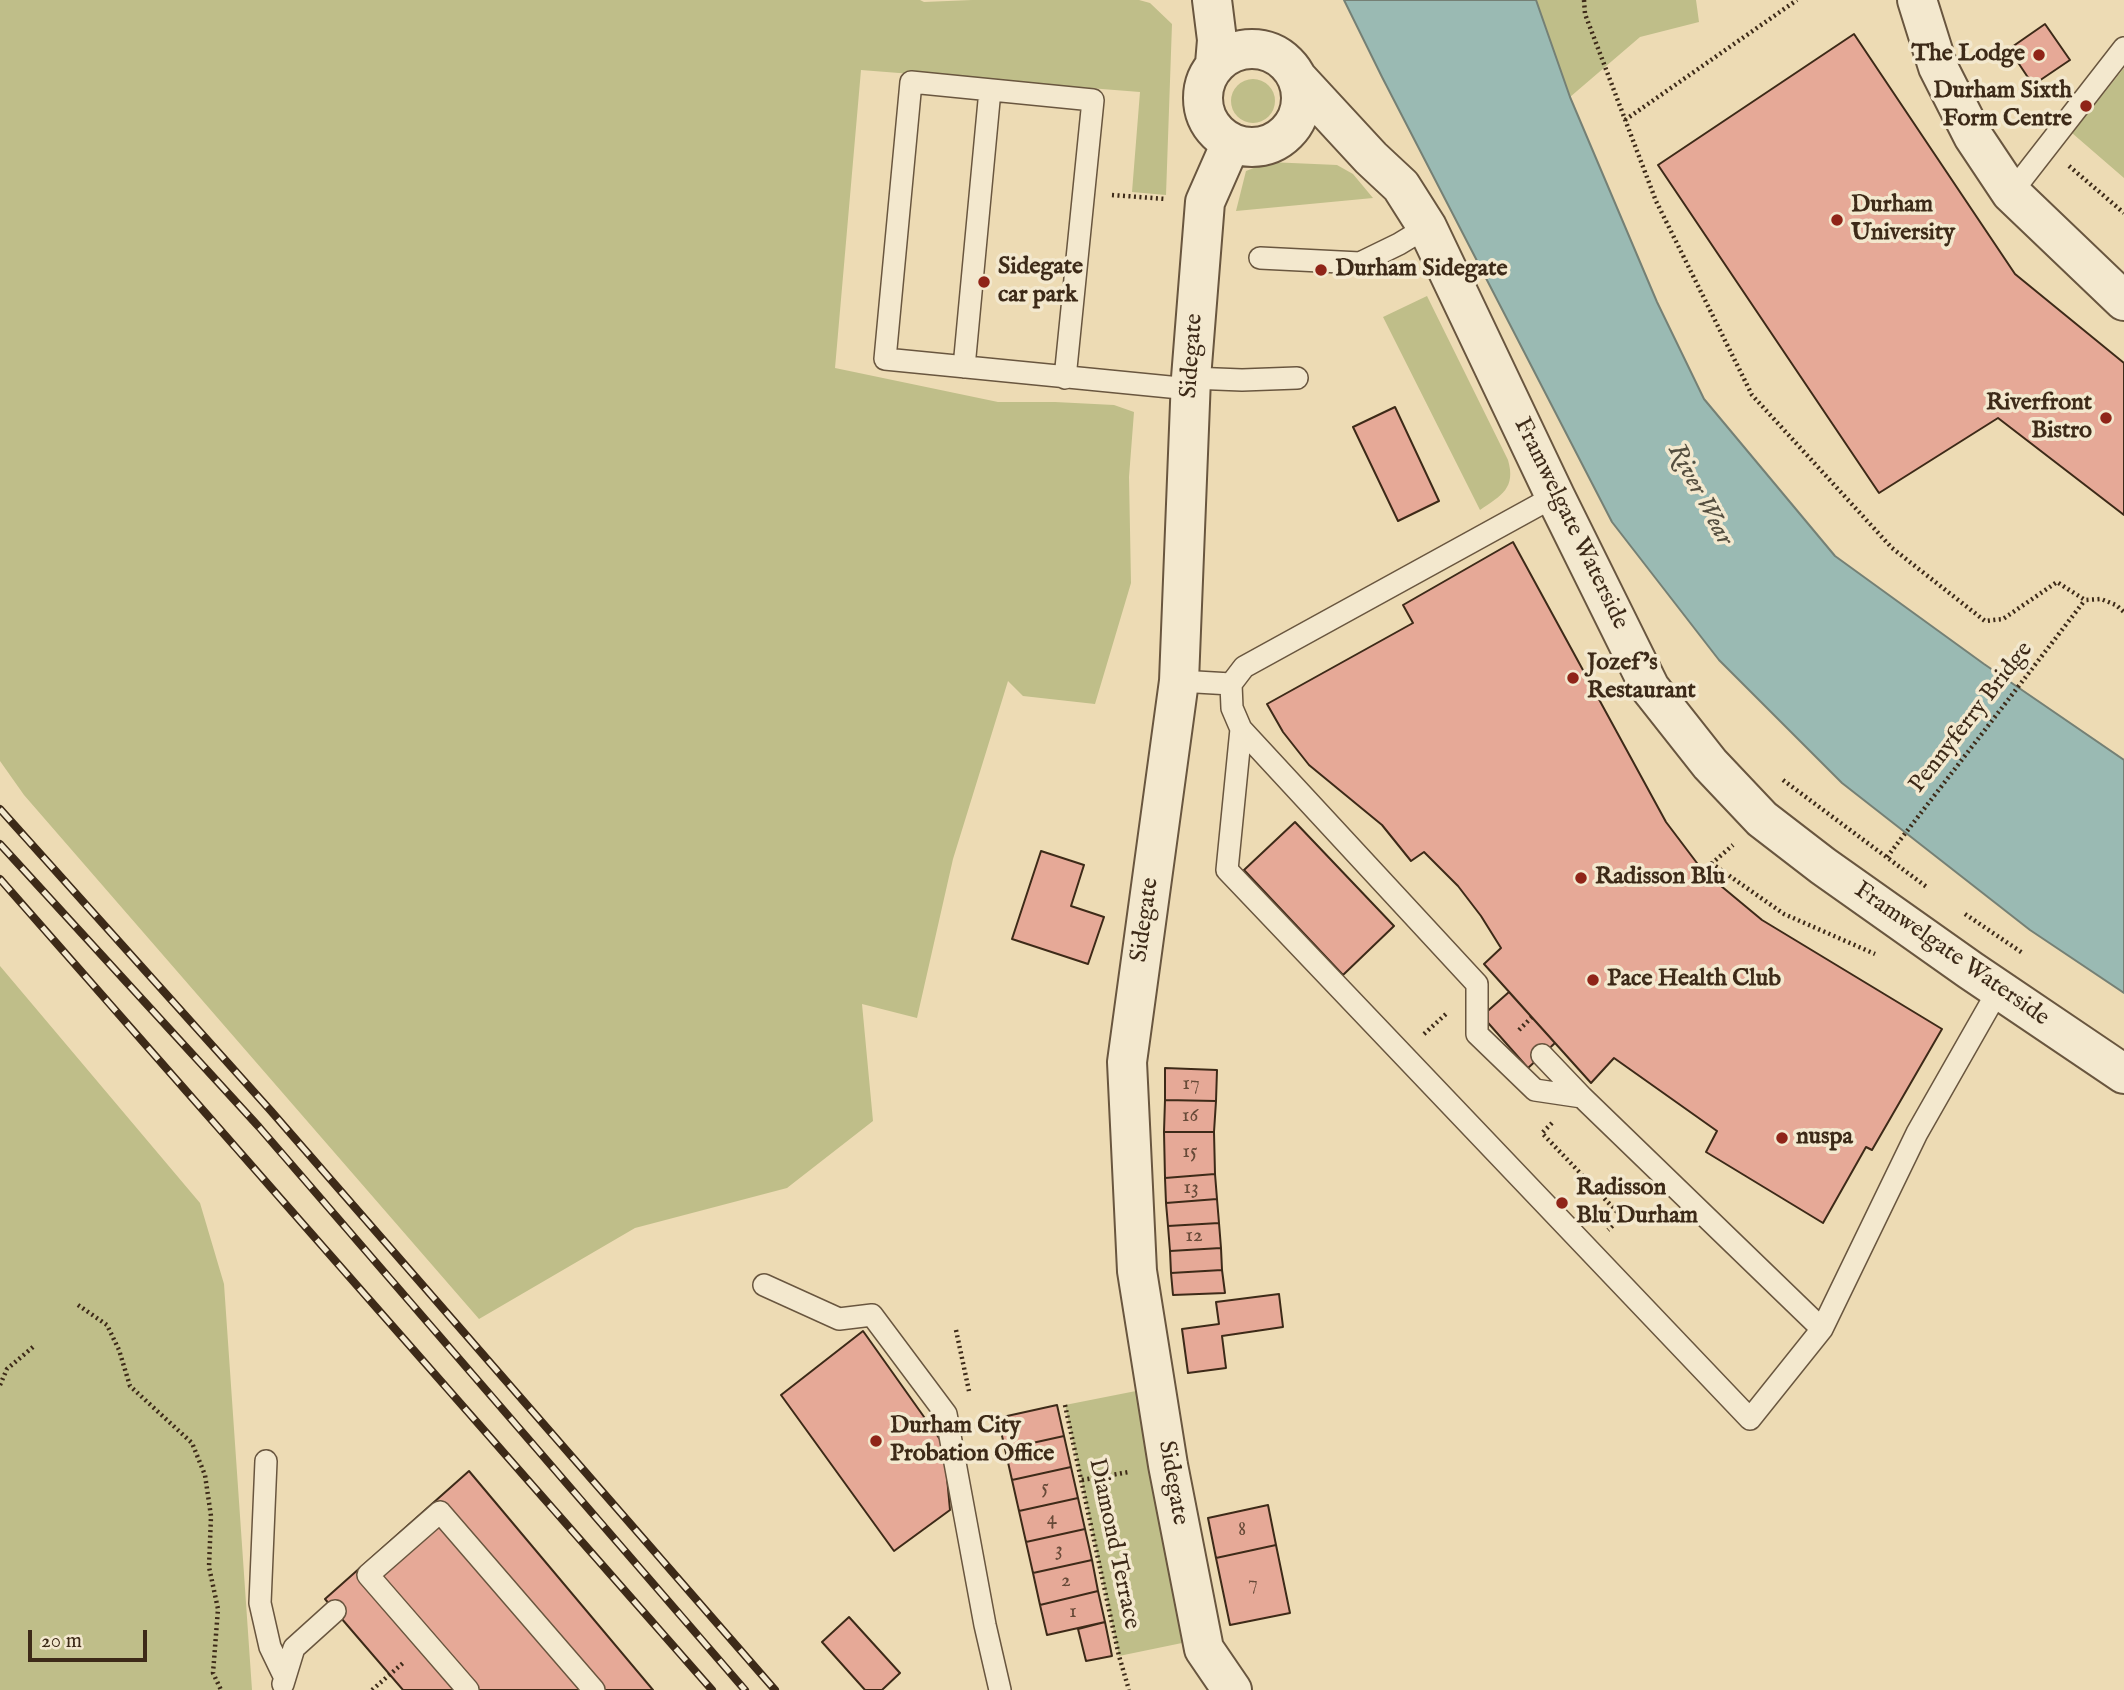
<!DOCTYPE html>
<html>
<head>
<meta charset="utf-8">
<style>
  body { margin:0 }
  #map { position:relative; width:2124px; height:1690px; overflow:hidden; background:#eddbb4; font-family:"IM FELL English",serif }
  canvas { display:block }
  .scale { position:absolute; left:28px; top:1630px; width:119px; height:32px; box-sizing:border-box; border:4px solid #3d2a18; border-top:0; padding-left:9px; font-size:21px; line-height:24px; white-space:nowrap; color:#3d2a18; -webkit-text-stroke:5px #f3e8ce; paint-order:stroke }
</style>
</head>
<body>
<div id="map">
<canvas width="2124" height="1690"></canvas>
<div class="scale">20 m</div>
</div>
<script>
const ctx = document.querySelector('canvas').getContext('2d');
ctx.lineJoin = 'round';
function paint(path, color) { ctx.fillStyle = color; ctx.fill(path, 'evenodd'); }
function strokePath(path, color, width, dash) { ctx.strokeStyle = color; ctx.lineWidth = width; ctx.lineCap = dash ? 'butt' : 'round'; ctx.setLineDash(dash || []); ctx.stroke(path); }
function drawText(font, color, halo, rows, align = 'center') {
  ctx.font = font + ' "IM FELL English",serif'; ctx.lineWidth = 7; ctx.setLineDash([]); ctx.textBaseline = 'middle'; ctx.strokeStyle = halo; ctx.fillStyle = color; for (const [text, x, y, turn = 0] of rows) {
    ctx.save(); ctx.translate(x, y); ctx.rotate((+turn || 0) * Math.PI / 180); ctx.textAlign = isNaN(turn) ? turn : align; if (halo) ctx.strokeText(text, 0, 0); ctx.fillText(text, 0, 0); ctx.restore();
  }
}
const green = new Path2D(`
  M0,0H920L924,2L972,0H1139L1150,3L1172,24L1166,195L1132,192L1140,92L861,70L835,368L998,402H1055L1114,405L1134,412L1129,477L1131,583L1095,704L1023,696L1008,681L953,859L917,1018L862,1004L873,1121L787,1188L635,1228L479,1319L24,795L0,761Z
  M1536,0H1696L1699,22L1640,37L1570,97Z
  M2124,68V178L2072,133Z
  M1231 101a22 22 0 1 1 44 0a22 22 0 1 1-44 0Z
  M1269,162L1337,165L1353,174L1373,198L1236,211L1246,171Z
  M1427,296L1508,460C1516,488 1502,495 1480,510L1383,317Z
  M0,966L200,1203L224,1284L252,1690H0Z
  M1136,1391L1182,1643L1119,1656L1065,1405Z`);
const water = new Path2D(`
  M1344,0H1536L1570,97L1657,302L1704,399L1835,556L1984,664L2124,760V993L2030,930L1842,783L1719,660L1612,522L1382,77Z`);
const building = new Path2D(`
  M2045,24L2070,60L2033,85L2009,49Z
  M1854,34L2015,274L2124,363V515L1998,418L1879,493L1658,165Z
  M1395,407L1439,501L1398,521L1353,427Z
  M1513,542L1666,822L1703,871L1762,920L1942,1029L1872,1150L1866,1147L1823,1223L1706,1152L1717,1131L1614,1058L1591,1083L1484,964L1501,948L1481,916L1458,886L1424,852L1411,861L1382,825L1309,765L1283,732L1267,704L1413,623L1403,605Z
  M1295,822L1394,926L1343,975L1244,870Z
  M1041,851L1084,865L1071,906L1104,917L1088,964L1012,939Z
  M1509,992L1555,1043L1528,1068L1482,1016Z
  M1165,1068L1217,1070L1216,1101L1165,1100Z
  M1165,1100L1216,1101L1214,1132H1164Z
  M1164,1132H1214L1215,1174L1165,1178Z
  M1215,1174L1217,1199L1166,1203L1165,1178Z
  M1217,1199L1219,1223L1168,1226L1166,1203Z
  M1219,1223L1221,1248L1170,1251L1168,1226Z
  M1221,1248L1222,1270L1171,1273L1170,1251Z
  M1222,1270L1225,1293L1173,1295L1171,1273Z
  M1279,1294L1283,1327L1222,1336L1226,1368L1188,1373L1182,1329L1219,1324L1216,1302Z
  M863,1331L944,1445L950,1510L894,1551L781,1395Z
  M1057,1405L1064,1436L1005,1449L998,1418Z
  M1064,1436L1071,1467L1012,1480L1005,1449Z
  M1071,1467L1078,1498L1019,1511L1012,1480Z
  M469,1471L653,1690H403L335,1611L325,1599Z
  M1078,1498L1085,1529L1026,1542L1019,1511Z
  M1268,1505L1276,1545L1216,1558L1208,1518Z
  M1085,1529L1092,1560L1033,1573L1026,1542Z
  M1276,1545L1290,1613L1230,1625L1216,1558Z
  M1092,1560L1098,1591L1040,1605L1033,1573Z
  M1098,1591L1105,1622L1047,1635L1040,1605Z
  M849,1617L900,1673L882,1690H865L822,1642Z
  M1105,1622L1112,1656L1086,1661L1078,1629Z`);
const path = new Path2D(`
  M1584,0L1585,14L1656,201L1752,395L1892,548L1985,621L2003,619L2057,582L2085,600L2101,599L2116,605L2124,612
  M1625,120L1797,0
  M2069,166L2124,213
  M1112,195L1166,199
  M1783,780L1928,888
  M1887,857L2085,600
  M1711,863L1784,914L1875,954
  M1703,871L1733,845
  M1965,914L2024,954
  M1519,1030L1532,1017
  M1424,1034L1446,1014
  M1552,1123L1542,1133L1622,1217L1608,1230
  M78,1305L107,1325L119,1350L130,1386L192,1443L205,1475L211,1516L209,1567L218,1609L213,1673L221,1690
  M956,1330L969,1391
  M0,1385L7,1369L33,1347
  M1065,1405L1119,1656L1129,1690
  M1082,1480L1129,1472
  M372,1690L403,1663`);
const service = new Path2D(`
  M2011,193L2124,48
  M1260,258L1360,263L1399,244L1427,227
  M964,367L990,90
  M1065,378L1093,100L911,82L885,359L1190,389
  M1191,378L1242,380L1297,378
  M1555,496L1244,667L1231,684L1232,708L1241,729L1477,984V1034L1535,1090L1582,1097L1822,1329
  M1179,681L1231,684
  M1241,729L1227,870L1750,1419L1822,1329L1917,1133L1999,989
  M1542,1055L1582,1097
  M764,1285L839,1319L872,1315L946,1414L985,1625L1000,1690
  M266,1461L260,1603L270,1647L284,1676
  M283,1684L294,1648L335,1611
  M468,1690L368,1575L440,1512L594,1690`);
const minor = new Path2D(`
  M1212,0L1217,40L1215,64
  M1917,0L1938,67L1973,136L2011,193L2124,301
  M1203 98a49 49 0 1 1 98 0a49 49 0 1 1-98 0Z
  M1298,79L1371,158L1401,186L1427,227L1555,496L1650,688L1710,764L1762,819L1823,866L1970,970L2124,1074
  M1231,143L1205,202L1191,378L1179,681L1127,1062L1137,1271L1168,1465L1204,1649L1232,1690`);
const rail = new Path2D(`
  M0,809L271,1111L775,1690
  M0,844L259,1127L745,1690
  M0,879L712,1690`);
const markers = [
  [2039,55,7,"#8f2418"],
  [2086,106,7,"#8f2418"],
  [1837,220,7,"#8f2418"],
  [1321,270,7,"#8f2418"],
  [984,282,7,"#8f2418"],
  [2106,418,7,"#8f2418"],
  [1573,678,7,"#8f2418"],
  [1581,878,7,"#8f2418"],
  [1593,980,7,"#8f2418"],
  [1782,1138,7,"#8f2418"],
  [1562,1203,7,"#8f2418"],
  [876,1441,7,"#8f2418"]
];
const numberNames = [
  ["17",1191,1085],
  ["16",1190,1117],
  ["15",1190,1153],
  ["13",1191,1189],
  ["12",1194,1237],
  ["5",1045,1489],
  ["4",1052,1520],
  ["8",1242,1531],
  ["3",1059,1551],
  ["2",1066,1582],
  ["7",1253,1585],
  ["1",1073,1613]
];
const poiNames = [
  ["The Lodge",2025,55,"right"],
  ["Durham Sixth",2072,92,"right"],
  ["Form Centre",2072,120,"right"],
  ["Durham",1851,206],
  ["University",1851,234],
  ["Sidegate",998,268],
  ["car park",998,296],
  ["Durham Sidegate",1335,270],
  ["Riverfront",2092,404,"right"],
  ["Bistro",2092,432,"right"],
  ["Jozef's",1587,664],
  ["Restaurant",1587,692],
  ["Radisson Blu",1595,878],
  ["Pace Health Club",1607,980],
  ["nuspa",1796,1138],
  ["Radisson",1576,1189],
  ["Blu Durham",1576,1217],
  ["Durham City",890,1427],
  ["Probation Office",890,1455]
];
const streetNames = [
  ["Sidegate",1193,356,-86],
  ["Framwelgate Waterside",1570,524,64],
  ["Pennyferry Bridge",1972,718,-52],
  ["Sidegate",1146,920,-82],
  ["Framwelgate Waterside",1951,955,35],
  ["Sidegate",1172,1483,80],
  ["Diamond Terrace",1113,1544,78]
];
const waterNames = [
  ["River Wear",1699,495,62]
];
paint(green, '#bfbe89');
paint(water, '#9abab3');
strokePath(water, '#758075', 2);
paint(building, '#e6a997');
strokePath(building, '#3d2a18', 2);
strokePath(service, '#69563f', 24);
strokePath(minor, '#69563f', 42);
strokePath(path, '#3d2a18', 4.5, [2, 3.5]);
strokePath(service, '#f3e8ce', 21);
strokePath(minor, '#f3e8ce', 38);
strokePath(rail, '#3d2a18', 8);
strokePath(rail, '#f3e8ce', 5, [16]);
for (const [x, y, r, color] of markers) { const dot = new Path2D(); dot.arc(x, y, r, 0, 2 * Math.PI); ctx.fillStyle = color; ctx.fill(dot); strokePath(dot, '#f3e8ce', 2.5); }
drawText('21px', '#674a38', null, numberNames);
drawText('bold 24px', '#3d2a18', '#f3e8ce', poiNames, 'left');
drawText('24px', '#3d2a18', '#f3e8ce', streetNames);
drawText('italic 26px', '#544e3f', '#f3e8ce', waterNames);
</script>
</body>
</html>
